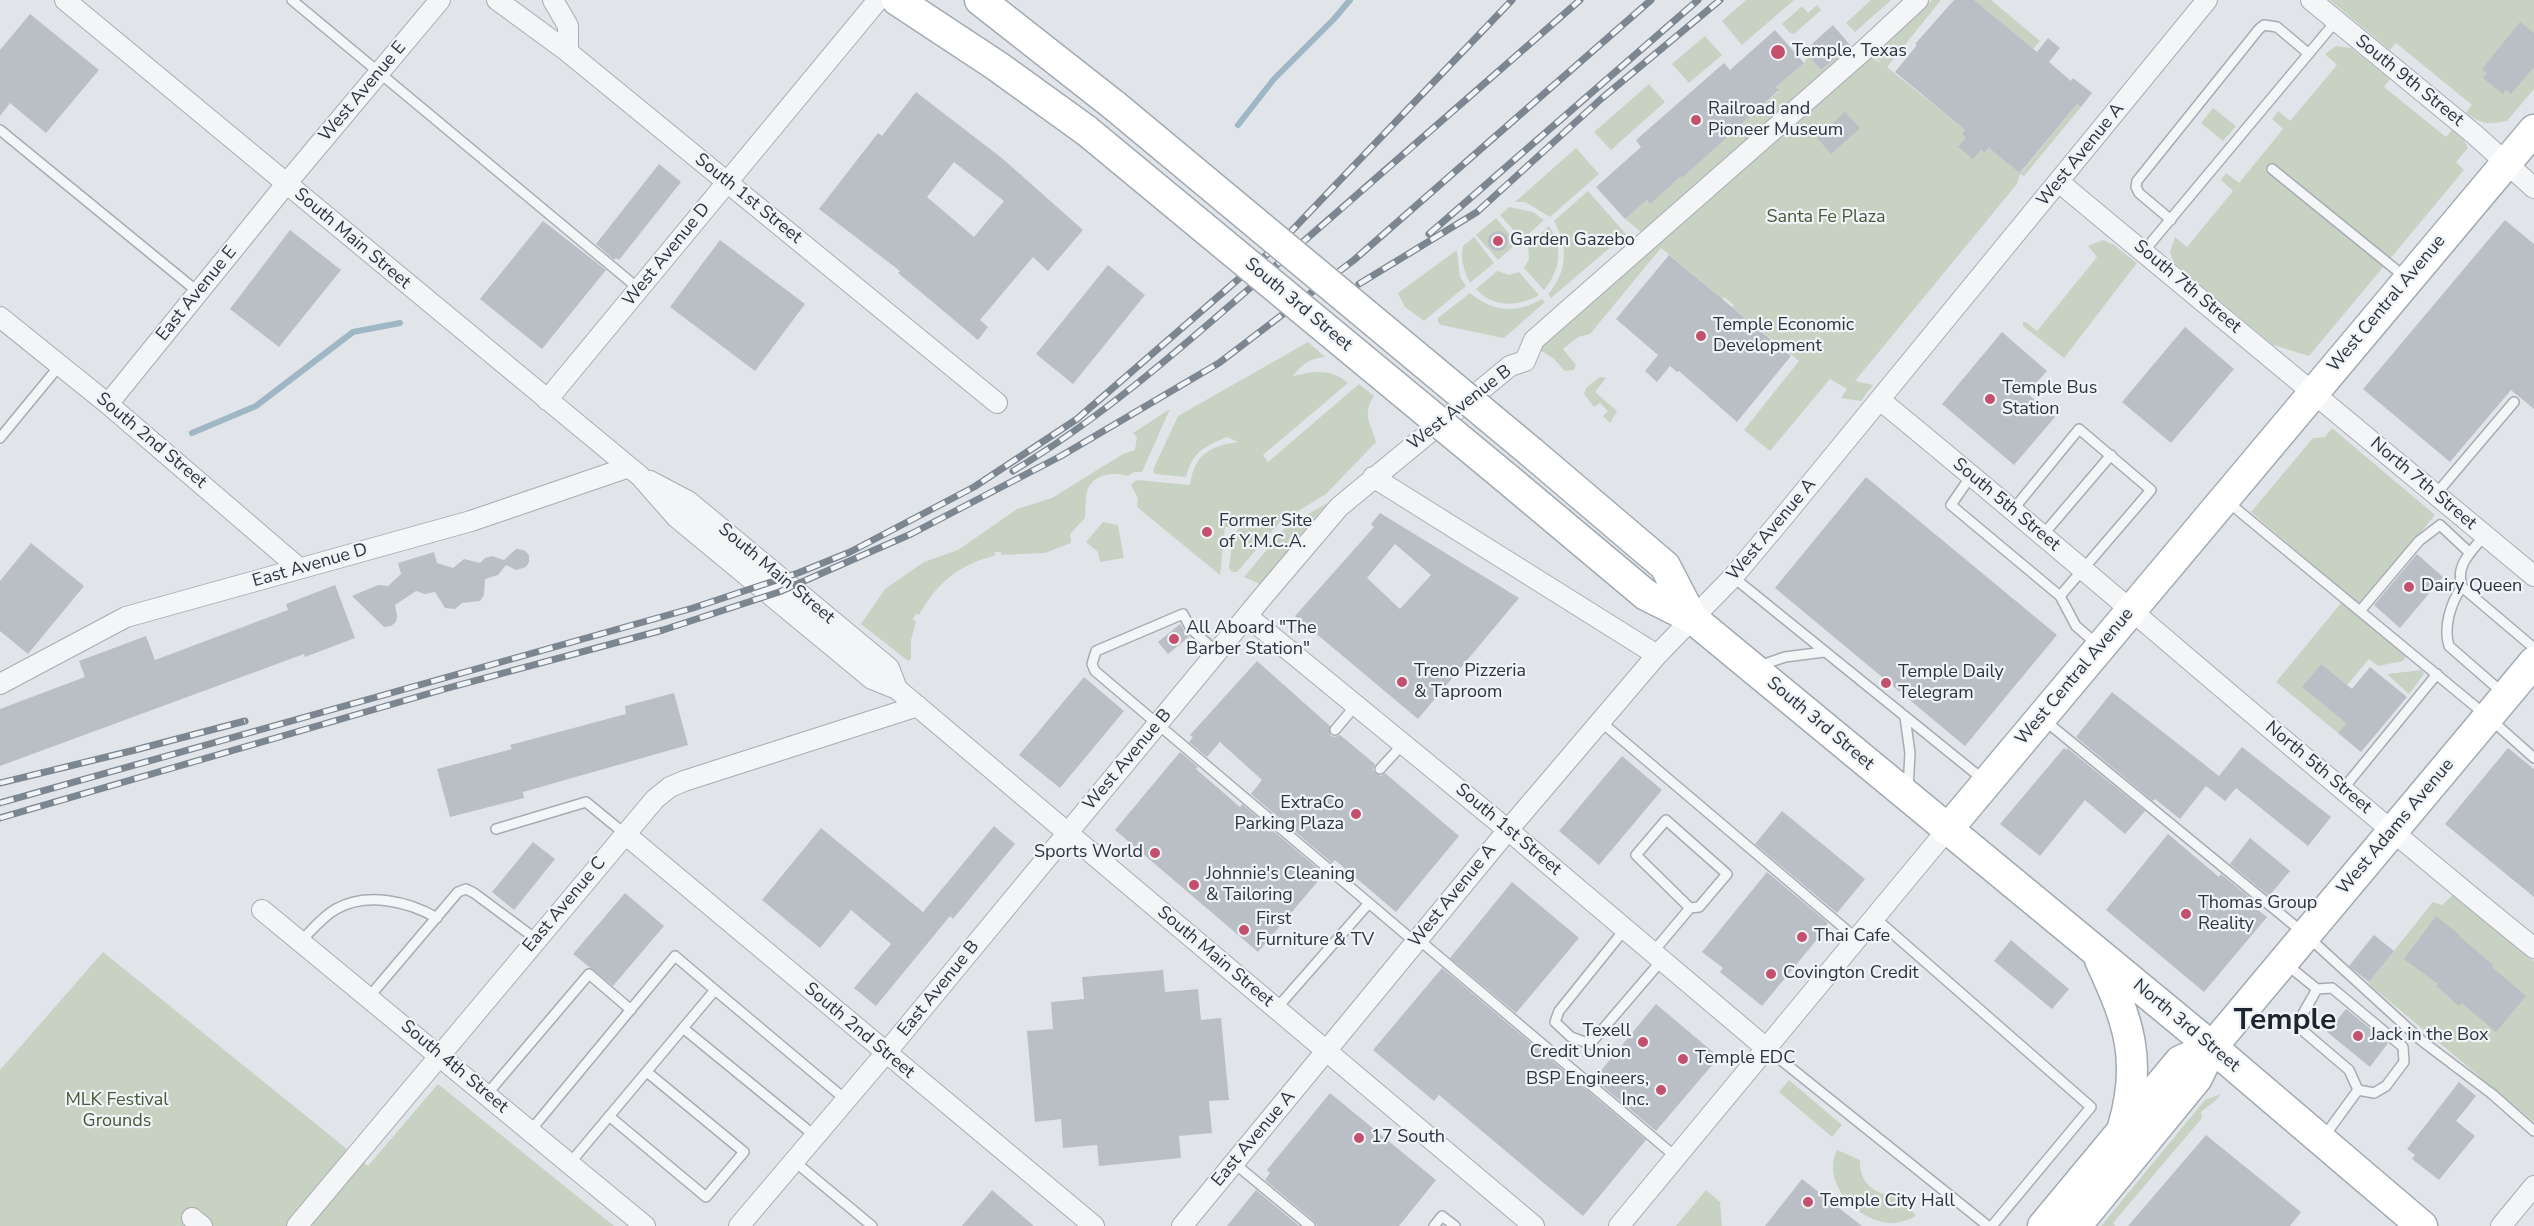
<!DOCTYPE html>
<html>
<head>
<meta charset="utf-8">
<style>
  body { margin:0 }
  canvas { display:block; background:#e1e5e9 }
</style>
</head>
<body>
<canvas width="2534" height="1226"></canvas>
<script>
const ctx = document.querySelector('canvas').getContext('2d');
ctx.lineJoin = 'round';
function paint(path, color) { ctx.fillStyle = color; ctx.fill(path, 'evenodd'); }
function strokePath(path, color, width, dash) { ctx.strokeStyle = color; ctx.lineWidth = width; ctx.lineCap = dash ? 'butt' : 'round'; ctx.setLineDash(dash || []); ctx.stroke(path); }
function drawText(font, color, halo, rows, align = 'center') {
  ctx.font = font + ' "Nunito Sans",sans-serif'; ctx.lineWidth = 4.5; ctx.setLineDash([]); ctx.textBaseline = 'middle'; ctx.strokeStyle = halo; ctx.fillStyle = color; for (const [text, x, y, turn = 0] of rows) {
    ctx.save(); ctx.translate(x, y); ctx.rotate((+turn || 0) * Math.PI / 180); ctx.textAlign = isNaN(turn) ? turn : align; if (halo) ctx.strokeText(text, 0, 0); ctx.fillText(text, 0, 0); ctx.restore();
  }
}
const green = new Path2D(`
  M1746,0H1794L1742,45L1722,21Z
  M1871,0H1891L1855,32L1846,23Z
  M1932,0H1941L1887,67L1965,130L1962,134L1984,153L1989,148L2021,173L2077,104L2081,107L2024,176L2020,174L2017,184L1855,381L1873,385L1861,401L1841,398L1847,389L1830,379L1770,451L1744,430L1799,361L1732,307L1734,305L1724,297L1718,303L1714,292L1661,248L1590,334L1578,337L1563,349L1576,365L1574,370L1565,371L1553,358L1538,349L1657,245L1625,219L1647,200L1650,203L1681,176L1682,177L1779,91L1776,87L1804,63L1808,55L1821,70L1850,45L1881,63L1874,55Z
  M1974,0H1991L2040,41L2033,49Z
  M2330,0H2534V89L2507,121C2487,124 2483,125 2466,113L2472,105L2396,43L2390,50Z
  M1817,5L1821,10L1794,34L1789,32L1782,24L1802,6L1808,13Z
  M1705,36L1722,55L1689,83L1672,64Z
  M2336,46L2351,48L2390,79L2384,87L2446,137L2452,130L2464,140L2468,148L2456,162L2464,170L2309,356L2273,345L2173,262L2170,252L2175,237L2187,247L2233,191L2221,180L2226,173L2239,183L2283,129L2272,119L2278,111L2290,121L2337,65L2325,54Z
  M1649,84L1665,102L1611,150L1594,132Z
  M2213,108L2236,126L2223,141L2201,123Z
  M1576,148L1599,174L1550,217L1525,202H1515Z
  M1588,191L1626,234L1551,298L1548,294C1568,271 1568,247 1554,221Z
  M1509,207L1533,212L1544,220L1522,240L1500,215Z
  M1496,218L1517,243L1498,260L1476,235Z
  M1549,226C1564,248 1560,271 1544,290L1524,268L1529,259L1528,245Z
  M1474,237L1494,263L1470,283C1464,271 1460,260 1463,246Z
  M2103,240L2114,245L2137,263L2064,358L2023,326V323L2026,322L2037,331L2097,257L2088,246Z
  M1457,250L1460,277L1466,286L1424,321L1405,307L1398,293Z
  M1497,271L1509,275L1519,272L1539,295C1518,307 1493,308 1476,289Z
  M1470,293C1493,312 1516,314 1542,299L1545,302L1504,338L1441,325L1438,322V318Z
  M1308,342L1325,357C1311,358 1301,365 1293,376C1313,371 1331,368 1348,383L1263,455L1268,462L1359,384L1374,396C1361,415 1372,425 1376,442L1326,494L1280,522L1237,572H1232L1229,568L1233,535L1240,527H1225L1220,575L1137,507L1138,498L1131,485L1137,480L1190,485C1194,454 1210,446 1238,442L1227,437C1204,447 1193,451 1186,477L1155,474L1153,470L1178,416Z
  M1600,377L1606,378L1595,392L1617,411L1610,423L1603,416L1608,411L1600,403L1594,407L1584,394L1586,388Z
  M1170,409L1142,472H1134L1128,476C1111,471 1088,475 1086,497C1085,504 1086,511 1085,518L1070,534L1071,543L1045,553L1001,555V552H995L994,556C958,565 937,583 919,615L916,614L913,619L916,622L911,640V659L908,661L861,624L885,589L924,562L958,550L1017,509L1052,498L1123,454L1135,450L1137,437L1133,433Z
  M2332,428L2435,515L2360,605L2251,512L2313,438L2325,437Z
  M1327,503L1260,584L1244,577L1285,528Z
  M1103,522L1118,525L1124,558L1100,562L1098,552L1086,542Z
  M2342,602L2407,655L2403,661L2378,666L2369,659L2347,685L2321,664L2303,687L2346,723L2338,733L2276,682Z
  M2422,670L2424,674L2409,694L2387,674Z
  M2455,893L2534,961V1122L2370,985L2369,982L2433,902L2442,905Z
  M103,952L368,1166L438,1084L614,1226H0V1070Z
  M1789,1080L1842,1125L1832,1137L1779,1092Z
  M2221,1094L2215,1101L2201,1112L2202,1118L2113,1223L2115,1226H2101L2205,1100Z
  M1837,1150L1860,1160C1858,1184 1880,1199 1901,1195L1916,1216C1908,1220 1897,1224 1889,1223C1857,1220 1821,1183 1837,1150Z
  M1706,1190L1720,1202L1722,1226H1676Z`);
const stream = new Path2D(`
  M1238,125L1274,79L1334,19L1350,0
  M192,433L256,406L353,332L400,323`);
const building = new Path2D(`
  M1954,0H1974L2037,52L2048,38L2060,48L2049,62L2071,81L2073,78L2092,93L2081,107L2077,104L2020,173L1989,148L1984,153L1981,150L1973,159L1958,147L1966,138L1962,134L1965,130L1895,72L1917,45L1915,44Z
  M30,14L99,70L46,133L10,103L0,116V50Z
  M2520,22L2534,33V67L2511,94L2506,90L2503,94L2483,78L2487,73L2482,69Z
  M1833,25L1850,45L1821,70L1804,51Z
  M1775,30L1804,63L1776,87L1779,90L1682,178L1681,176L1650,204L1647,200L1625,219L1596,187L1641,147L1636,140L1724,63L1730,70Z
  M916,92L1003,159L1083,230L1048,271L1033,257L980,320L988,327L978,340L898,273L900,271L819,209L878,133L882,136ZM954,162L1004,201L974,237L927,197Z
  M1845,112L1860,128L1831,154L1817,138Z
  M659,164L681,182L619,260L616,258L614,260L596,244Z
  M2505,220L2534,244V409L2511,390L2450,462L2363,389Z
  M543,221L606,270L542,349L480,299Z
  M290,230L341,270L279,347L230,309Z
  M1488 241a10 10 0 1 1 20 0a10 10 0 1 1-20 0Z
  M720,240L805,304L755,371L670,307Z
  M1669,255L1791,356L1737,422L1679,371L1677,372L1670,366L1657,382L1645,371L1658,355L1616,319Z
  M1108,265L1145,295L1073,384L1036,354Z
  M2185,327L2234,369L2171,443L2122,402Z
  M2002,332L2047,371L2027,393L2055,417L2014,465L1942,404Z
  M1866,477L2057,635L1965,746L1775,588Z
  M1380,513L1519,598L1418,719L1295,616L1374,527L1371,524ZM1395,544L1431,575L1400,609L1367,578Z
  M31,543L84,586L28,654L0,631V581Z
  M516,549L524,550L529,555V562L526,567L516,570L506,565L498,575L485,579L484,595L480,601L462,603L455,609L445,608L435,592L425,594L416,591L395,605L397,615L396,622L391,626L384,627L352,596L378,585L388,586L401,574L398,563L434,552L437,563L453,568L464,559L480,563L485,558L492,556L504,560Z
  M2417,554L2443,577L2400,628L2374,605Z
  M335,585L355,638L305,657L304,654L0,766V709L85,677L79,661L146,636L155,660L288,610L286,604Z
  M1180,624L1189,637L1168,654L1158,642Z
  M1257,661L1330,726V735L1334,737L1340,735L1375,764L1373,770L1376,774L1381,776L1385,773L1459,836L1396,912L1335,860L1332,863L1251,794L1262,780L1220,742L1207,757L1189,742L1193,737L1190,735Z
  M2321,664L2352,689L2370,667L2407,697L2361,752L2338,733L2346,723L2302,687Z
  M1084,677L1124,711L1060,788L1019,755Z
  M2112,692L2219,776L2242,747L2331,817L2308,846L2236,788L2225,801L2206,786L2180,819L2155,799L2153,801L2076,737Z
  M674,693L688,745L523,792L524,798L450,817L437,769L512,749L510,745L626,714L625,706Z
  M2064,748L2066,750L2067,748L2145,811L2125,834L2085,800L2040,856L2000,824Z
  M2508,748L2534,769V897L2445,824Z
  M1180,752L1198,767L1196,769L1240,807L1242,804L1324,874L1258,952L1115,830Z
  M1622,756L1662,790L1599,865L1559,831Z
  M1782,811L1865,879L1837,913L1755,844Z
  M994,826L1015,844L953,919L950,916L876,1006L854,988L891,944L851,910L820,948L762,900L821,828L923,912Z
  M2168,834L2219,877L2221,874L2260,906L2258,910L2267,917L2204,992L2106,910Z
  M2250,838L2290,871L2269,896L2230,864Z
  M533,842L555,859L514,910L492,892Z
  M1767,872L1828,923L1823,930L1824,931L1762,1006L1720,972L1723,968L1702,952Z
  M1512,882L1579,938L1516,1013L1450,958Z
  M625,893L664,926L613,986L573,954Z
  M2436,916L2460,935L2459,936L2493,965L2492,967L2526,996L2496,1032L2462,1003L2459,1006L2436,986L2438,984L2404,959Z
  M2374,935L2394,951L2369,982L2349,966Z
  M2011,940L2069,989L2052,1009L1994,961Z
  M1442,968L1646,1140L1583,1216L1439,1095L1434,1101L1373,1050Z
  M1163,970L1165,992L1198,989L1201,1020L1221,1018L1229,1100L1209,1101L1212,1133L1179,1136L1181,1158L1099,1166L1097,1145L1063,1148L1061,1119L1035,1122L1027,1031L1053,1029L1051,1002L1084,999L1082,977Z
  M1656,1004L1719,1057L1656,1131L1594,1079Z
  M2346,1009L2388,1043L2370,1067L2327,1032Z
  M2459,1082L2476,1096L2456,1121L2475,1136L2439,1180L2412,1159L2415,1155L2407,1149Z
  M1330,1093L1436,1180L1399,1226H1317L1314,1221L1265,1180L1270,1173L1267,1170Z
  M2206,1135L2301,1212L2290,1226H2128Z
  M1802,1179L1862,1226H1765Z
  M992,1190L1034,1226H962Z
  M1256,1190L1299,1226H1227Z`);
const service = new Path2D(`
  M292,0L639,289
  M0,130L198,292
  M2272,169L2405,277
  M2171,220L2139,193L2136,187L2137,181L2259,29L2264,25L2277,27L2309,54
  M2144,251L2336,21
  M0,438L60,365
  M1971,476L1951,505L2060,596L2076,626L2098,645
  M2436,494L2514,402
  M2228,502L2488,717L2534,758
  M2012,511L2079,429L2151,490L2060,596
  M2042,536L2111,455
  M1733,577L1985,781
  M2462,587C2455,565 2471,552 2484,536
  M2360,611L2419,541L2440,525L2470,553
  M1217,652L1191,629L1183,614L1096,651L1092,664L1095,671L1416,943
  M1759,666L1785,657L1824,652
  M2504,694L2449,646C2443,627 2451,602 2462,587L2534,648
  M1905,717L1910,753L1908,788
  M2043,719L2306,935L2422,1041L2492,1094L2534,1131
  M1600,721L1857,939
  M1335,730L1356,705
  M1380,769L1403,744
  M2343,789L2437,674
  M496,829L586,802L625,834
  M1874,917L2091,1107L1992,1226
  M1625,929L1559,1011L1555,1022L1571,1037L1590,1044L1662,960
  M1418,939L1676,1157
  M301,941C312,930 322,917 336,909C367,892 408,901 437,918
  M1653,952L1690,908L1699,907L1727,874L1666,820L1636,855L1690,908
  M2286,964L2317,989L2301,1017L2302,1030L2349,1070L2358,1090L2323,1138
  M2317,989L2332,988L2403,1047L2404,1062L2386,1086L2374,1093L2358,1090
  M369,997L458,892L466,889L474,893L536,939
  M1276,1009L1369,903
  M683,1028L815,1136
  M1766,1048L1988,1226
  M487,1094L589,974L631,1010
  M609,1116L706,1197L744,1152L647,1072
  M531,1130L675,956L715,990
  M794,1161L872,1226
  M570,1163L715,990L846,1100
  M1234,1163L1310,1226
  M1434,1226L1442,1216L1455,1226`);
const minor = new Path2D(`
  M65,0L640,476L676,517L872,679L897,689L1534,1226
  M497,0L568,52L997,403
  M553,0L568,26V52
  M2311,0L2474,134L2534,188
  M2060,183L2534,576
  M0,317L108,404L299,568
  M547,400L878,0
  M1880,400C2100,580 2313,769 2534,948
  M108,404L286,184L440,0
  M1373,477L1657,655
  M650,481L688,501L889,668L897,689
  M1247,616L1508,830L1766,1048
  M0,684L126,617L471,521L629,467
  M625,834L1094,1226
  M262,910L645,1226
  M192,1218L202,1226
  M297,1226L655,799L670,787L684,781L918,706
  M739,1226L885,1054L1265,594L1339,507L1510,366L1525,361L1534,340L1863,51L1918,0
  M1182,1226L1508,830L1657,655L1733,577L1785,515L2207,0
  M1619,1226L1947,830
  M2501,1226L2534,1186`);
const primary = new Path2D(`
  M897,0L997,66L1087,131
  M980,0L1115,106
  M1531,452L1665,566L1692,618
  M1504,476L1646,595L1692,618L2212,1047L2422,1226
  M1947,830L2534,130
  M2100,960C2128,1020 2143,1060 2123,1127
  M2043,1226L2180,1061L2212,1047
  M2076,1226L2197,1078L2212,1047L2534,662`);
const rail = new Path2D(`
  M1429,234L1698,0
  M1359,284L1477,212L1601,99L1720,0
  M1013,471C1108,414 1190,340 1273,268C1376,179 1478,89 1580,0
  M0,783L135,750L245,721
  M0,803L693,608L798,573L850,552L974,487L1077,419L1280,243L1512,0
  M0,818L448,688L663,630L779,592L911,534L1061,456L1219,363L1354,260L1651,0`);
const primaryBridge = new Path2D(`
  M1115,106L1531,452
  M1087,131L1504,476`);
const markers = [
  [1778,52,8,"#c3516e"],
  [1696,120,6,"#c3516e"],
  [1498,241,6,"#c3516e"],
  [1701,336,6,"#c3516e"],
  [1990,399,6,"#c3516e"],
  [1207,532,6,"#c3516e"],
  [2409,587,6,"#c3516e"],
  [1174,639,6,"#c3516e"],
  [1402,682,6,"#c3516e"],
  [1886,683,6,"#c3516e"],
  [1356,814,6,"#c3516e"],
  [1155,853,6,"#c3516e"],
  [1194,885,6,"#c3516e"],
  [2186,914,6,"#c3516e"],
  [1244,930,6,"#c3516e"],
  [1802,937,6,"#c3516e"],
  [1771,974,6,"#c3516e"],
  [2358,1036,6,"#c3516e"],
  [1643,1042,6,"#c3516e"],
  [1683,1059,6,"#c3516e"],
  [1661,1090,6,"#c3516e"],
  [1359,1138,6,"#c3516e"],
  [1808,1202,6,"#c3516e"]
];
const poiNames = [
  ["Temple, Texas",1792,52],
  ["Railroad and",1708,110],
  ["Pioneer Museum",1708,131],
  ["Garden Gazebo",1510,241],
  ["Temple Economic",1713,326],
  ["Development",1713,347],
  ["Temple Bus",2002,389],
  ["Station",2002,410],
  ["Former Site",1219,522],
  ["of Y.M.C.A.",1219,543],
  ["Dairy Queen",2421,587],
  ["All Aboard \"The",1186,629],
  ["Barber Station\"",1186,650],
  ["Treno Pizzeria",1414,672],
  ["& Taproom",1414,693],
  ["Temple Daily",1898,673],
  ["Telegram",1898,694],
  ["ExtraCo",1344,804,"right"],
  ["Parking Plaza",1344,825,"right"],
  ["Sports World",1143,853,"right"],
  ["Johnnie's Cleaning",1206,875],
  ["& Tailoring",1206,896],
  ["Thomas Group",2198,904],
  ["Reality",2198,925],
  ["First",1256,920],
  ["Furniture & TV",1256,941],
  ["Thai Cafe",1814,937],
  ["Covington Credit",1783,974],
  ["Texell",1631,1032,"right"],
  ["Credit Union",1631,1053,"right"],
  ["Jack in the Box",2370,1036],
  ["Temple EDC",1695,1059],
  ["BSP Engineers,",1649,1080,"right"],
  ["Inc.",1649,1101,"right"],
  ["17 South",1371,1138],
  ["Temple City Hall",1820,1202]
];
const streetNames = [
  ["South 9th Street",2409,81,39],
  ["West Avenue E",363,92,-50],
  ["West Avenue A",2081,155,-51],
  ["South 1st Street",748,199,39],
  ["South Main Street",352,239,40],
  ["West Avenue D",667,255,-51],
  ["South 7th Street",2187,287,40],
  ["East Avenue E",197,294,-51],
  ["West Central Avenue",2387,304,-50],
  ["South 3rd Street",1298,305,40],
  ["West Avenue B",1460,408,-38],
  ["South 2nd Street",151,441,40],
  ["North 7th Street",2423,484,40],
  ["South 5th Street",2006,505,40],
  ["West Avenue A",1772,530,-50],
  ["East Avenue D",310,566,-16],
  ["South Main Street",776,574,40],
  ["West Central Avenue",2075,677,-50],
  ["South 3rd Street",1820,724,40],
  ["West Avenue B",1128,760,-50],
  ["North 5th Street",2318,768,40],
  ["West Adams Avenue",2396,827,-50],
  ["South 1st Street",1508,830,40],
  ["West Avenue A",1453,896,-51],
  ["East Avenue C",565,905,-50],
  ["South Main Street",1215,957,40],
  ["East Avenue B",939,989,-51],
  ["North 3rd Street",2186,1026,40],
  ["South 2nd Street",859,1031,40],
  ["South 4th Street",454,1067,40],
  ["East Avenue A",1254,1139,-50]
];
const parkNames = [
  ["Santa Fe Plaza",1826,218],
  ["MLK Festival",117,1101],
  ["Grounds",117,1122]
];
const townNames = [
  ["Temple",2285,1022]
];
paint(green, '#c8d2c3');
strokePath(stream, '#9fb6c5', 6);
paint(building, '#b9bfc5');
strokePath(service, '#a7acb3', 12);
strokePath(minor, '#a7acb3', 22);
strokePath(primary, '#a2aab3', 33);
strokePath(service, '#f4f5f7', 9);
strokePath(minor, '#f4f5f7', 20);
strokePath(primary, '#fff', 30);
strokePath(rail, '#7c8691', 7);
strokePath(rail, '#f1f4f6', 4.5, [14]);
strokePath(primaryBridge, '#a2aab3', 33, []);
strokePath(primaryBridge, '#fff', 30);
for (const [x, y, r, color] of markers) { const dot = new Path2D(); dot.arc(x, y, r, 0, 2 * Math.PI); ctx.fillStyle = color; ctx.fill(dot); strokePath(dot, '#f1f4f6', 2); }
drawText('18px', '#2b343f', '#f1f4f6', poiNames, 'left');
drawText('18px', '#2b343f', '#f1f4f6', streetNames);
drawText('18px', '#435939', '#f1f4f6', parkNames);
drawText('bold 30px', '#1d2530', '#f1f4f6', townNames);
</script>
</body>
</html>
